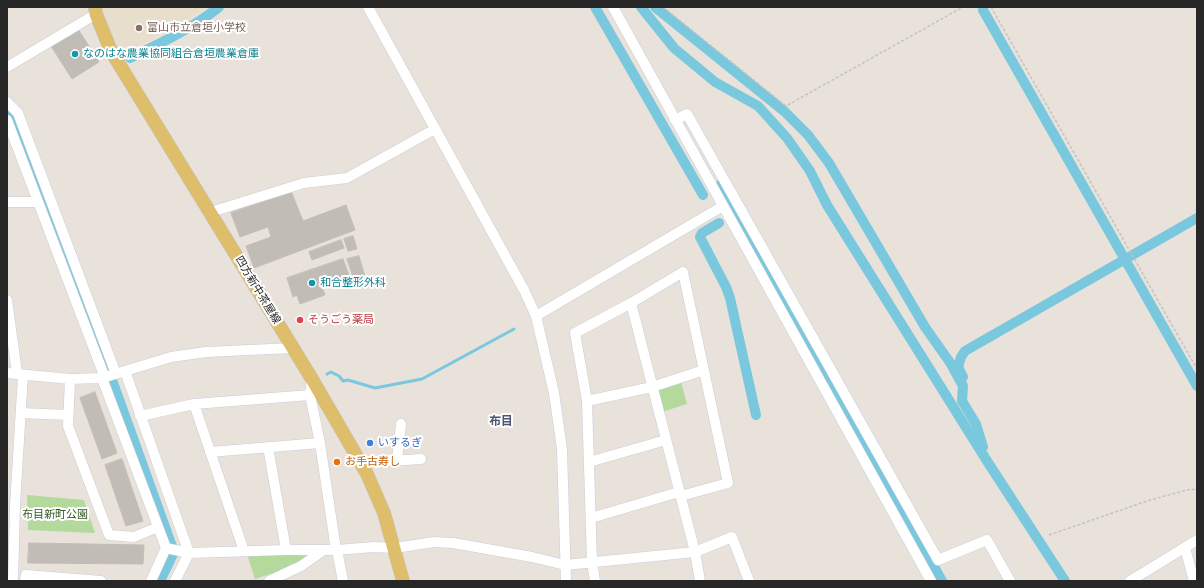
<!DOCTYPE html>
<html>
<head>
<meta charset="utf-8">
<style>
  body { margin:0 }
  #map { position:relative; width:1204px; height:588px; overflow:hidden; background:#e8e2db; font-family:"Asap Condensed",sans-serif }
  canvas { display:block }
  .frame { position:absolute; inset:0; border:8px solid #272727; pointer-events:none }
</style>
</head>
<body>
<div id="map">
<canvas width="1204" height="588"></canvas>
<div class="frame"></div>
</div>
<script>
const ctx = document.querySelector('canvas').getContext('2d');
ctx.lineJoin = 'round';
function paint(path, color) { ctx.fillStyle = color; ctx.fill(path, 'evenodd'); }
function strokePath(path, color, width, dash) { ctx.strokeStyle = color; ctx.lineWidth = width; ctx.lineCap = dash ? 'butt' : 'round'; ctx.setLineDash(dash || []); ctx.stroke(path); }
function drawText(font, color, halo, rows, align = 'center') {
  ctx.font = font + ' "Asap Condensed","Noto Sans JP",sans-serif'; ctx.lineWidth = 4; ctx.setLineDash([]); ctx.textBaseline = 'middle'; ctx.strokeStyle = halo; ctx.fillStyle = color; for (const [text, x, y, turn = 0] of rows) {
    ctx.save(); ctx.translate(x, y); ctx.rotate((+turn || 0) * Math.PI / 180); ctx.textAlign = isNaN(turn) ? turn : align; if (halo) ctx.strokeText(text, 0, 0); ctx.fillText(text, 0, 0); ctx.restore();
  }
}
const education = new Path2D(`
  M102,7H206L201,11L150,40L121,55L115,45L102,13Z`);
const green = new Path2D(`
  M681,382L687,404L662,412L656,390Z
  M27,495L84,500L95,533L28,530Z
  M316,553L300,564L255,579L247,554Z`);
const stream = new Path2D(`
  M327,374L331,372L339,376L343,381L348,380L375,388L422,379L514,329`);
const canal = new Path2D(`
  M595,7L703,195
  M641,7L674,48L715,82L758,106L787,138L810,171L827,205L987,461L1065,581
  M655,7L784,111L808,135L829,163L925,327L951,364L963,386L962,401L976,424L983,447
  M983,10L1197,386
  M130,58C161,43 193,28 219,7
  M7,111L12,118L107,366L174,552L160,581
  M721,184L942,581
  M719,223L702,233L700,237L726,287L730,298L756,415
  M963,377L958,367L961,357L965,351L1197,218`);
const building = new Path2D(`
  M78,29L99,62L72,79L51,46Z
  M291,191L303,221L346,205L355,230L254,268L246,246L271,237L268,227L240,237L231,213Z
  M353,236L357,249L348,251L344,239Z
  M341,240L344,248L312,260L309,252Z
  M359,256L366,280L355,283L347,259Z
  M343,259L350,278L322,287L325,295L300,304L297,295L293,297L287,278Z
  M95,392L117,453L102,459L80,398Z
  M122,459L143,521L126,526L105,465Z
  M29,543L144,545L143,564L28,563Z`);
const path = new Path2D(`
  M663,7L786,106L963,7
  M991,7L1197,369
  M1049,535L1150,500L1187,490L1197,489`);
const minor = new Path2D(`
  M368,7L524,290L536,316L554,393L562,449L566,581
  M613,7L931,581
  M7,67L96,14
  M7,102L18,113L116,374
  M7,120L105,378
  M675,120L687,114L938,560L987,540L1010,581
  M7,202H38
  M211,212L304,183L347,178L435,129
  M7,300L17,373
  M631,303L683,272L728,483L681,496
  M536,316L723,206
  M125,371L189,553L175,581
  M7,373L70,379L102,378L171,357L206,352L293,348
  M102,378L166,548L151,581
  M70,379L68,426L109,535L134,537L158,527
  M312,379L310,395L320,443L336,550
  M587,401L652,387L704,370
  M194,404L310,395
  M21,413L68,415
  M140,416L194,404L244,551
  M268,447L286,550
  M210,452L320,443
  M397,460L401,424
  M589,462L666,440
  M361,463L421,459
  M591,518L679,492
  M166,548L189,553L286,550H337L374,547L395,548L434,542L453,543L532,557L565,565L695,552L732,537L749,581
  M1185,548L1194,581
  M337,550L343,581
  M13,581L15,505L23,375
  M25,581L26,575L101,581
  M269,581L301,566L324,550
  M595,581L592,562L587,401L575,333L631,303L695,552L700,581
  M1130,581L1197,540`);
const major = new Path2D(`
  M95,7L96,14L111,51L312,379L367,474L384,513L403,581`);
const markers = [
  [139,28,4,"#8d6e63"],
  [75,54,4,"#0f9aa8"],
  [312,283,4,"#0f9aa8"],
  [300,320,4,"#e0444e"],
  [370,443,4,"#3f7fe0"],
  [337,462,4,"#e8710a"]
];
const educationNames = [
  ["富山市立倉垣小学校",147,28]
];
const cultureNames = [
  ["なのはな農業協同組合倉垣農業倉庫",83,54],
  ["和合整形外科",320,283]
];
const streetNames = [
  ["四方新中茶屋線",258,290,59]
];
const healthNames = [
  ["そうごう薬局",308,320]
];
const shopNames = [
  ["いするぎ",378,443]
];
const foodNames = [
  ["お手古寿し",345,462]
];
const parkNames = [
  ["布目新町公園",55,515]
];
const neighbourhoodNames = [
  ["布目",501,421]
];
paint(education, '#e8decc');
paint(green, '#b4d99d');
strokePath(stream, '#79c8de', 3);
strokePath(canal, '#79c8de', 10);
paint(building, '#c1bcb6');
strokePath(building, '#c3bdb5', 1);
strokePath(minor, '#c9ccd8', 11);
strokePath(major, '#c3c3c3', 14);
strokePath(path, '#c3c3c3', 1.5, [3, 2]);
strokePath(minor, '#fff', 10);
strokePath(major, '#debe6a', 13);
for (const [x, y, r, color] of markers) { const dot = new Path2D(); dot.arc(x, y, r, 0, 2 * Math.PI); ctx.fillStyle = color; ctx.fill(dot); strokePath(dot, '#fff', 1.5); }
drawText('11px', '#785e54', '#fff', educationNames, 'left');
drawText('11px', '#0d838f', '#fff', cultureNames, 'left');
drawText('11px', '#272727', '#fff', streetNames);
drawText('11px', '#be3a42', '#fff', healthNames, 'left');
drawText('11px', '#366cbe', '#fff', shopNames, 'left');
drawText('11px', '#c56008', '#fff', foodNames, 'left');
drawText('11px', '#305a22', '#fff', parkNames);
drawText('bold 12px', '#4e5672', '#fff', neighbourhoodNames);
</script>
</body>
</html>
